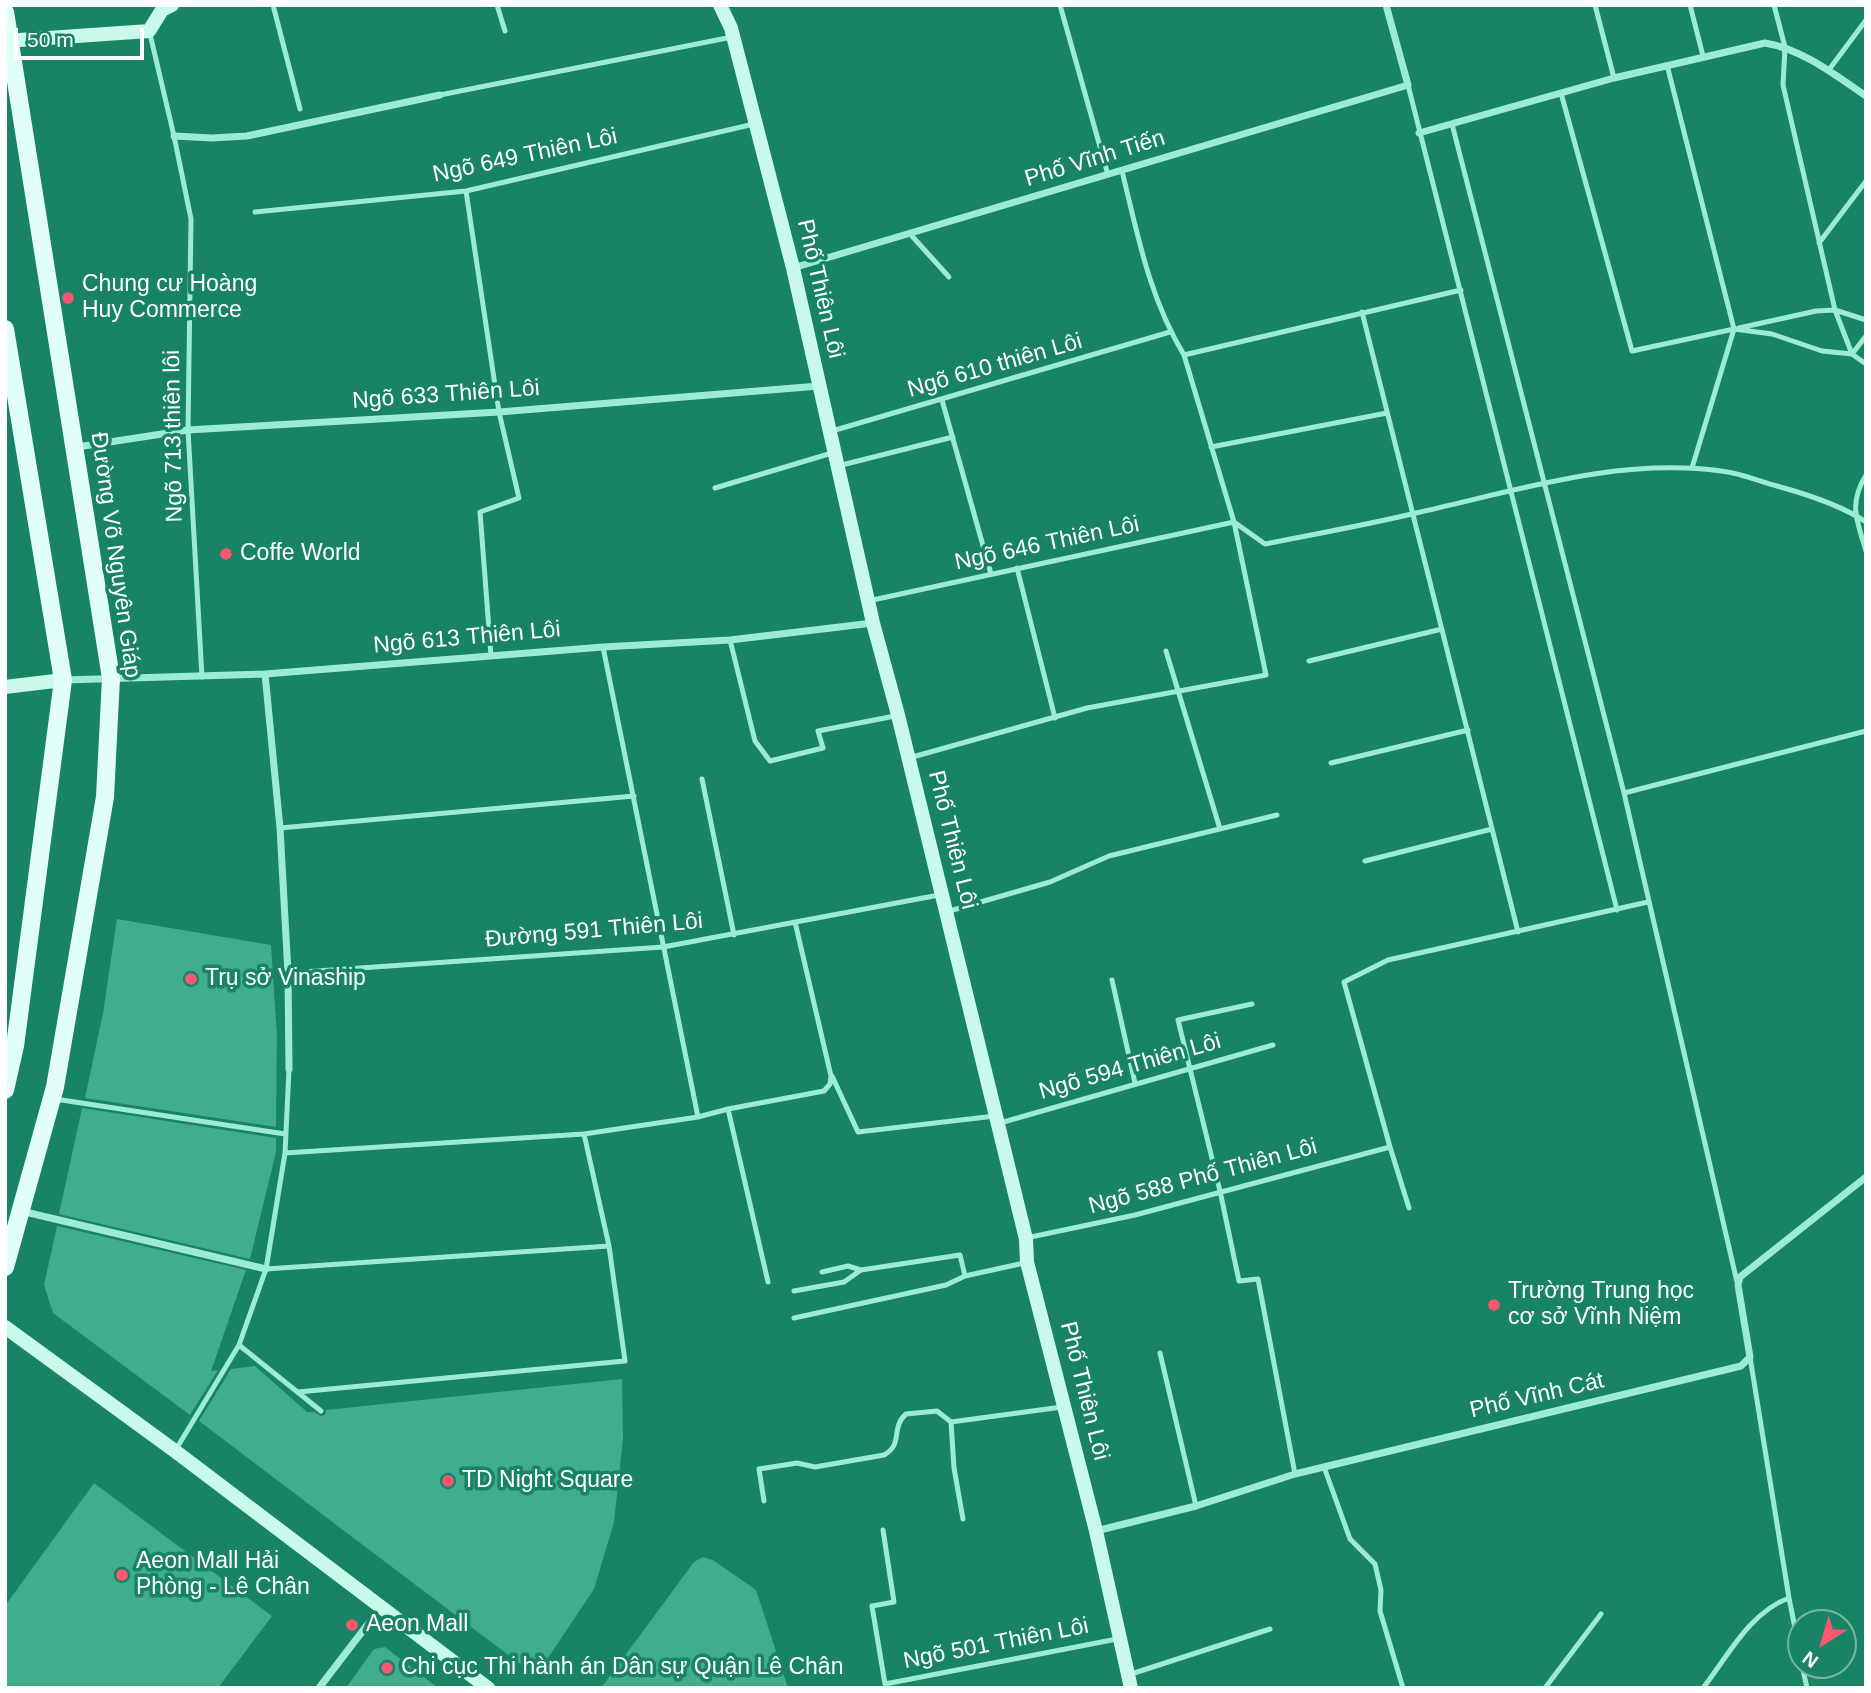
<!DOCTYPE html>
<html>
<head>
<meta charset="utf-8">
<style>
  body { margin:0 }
  #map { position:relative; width:1871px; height:1693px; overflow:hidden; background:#188365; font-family:Helvetica,sans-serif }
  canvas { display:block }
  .frame { position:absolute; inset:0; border:7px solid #fff; pointer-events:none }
  .north { position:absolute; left:1787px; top:1609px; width:70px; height:70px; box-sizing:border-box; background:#188365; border:2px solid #74b5a3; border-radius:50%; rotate:217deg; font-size:19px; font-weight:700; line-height:28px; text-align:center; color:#fff }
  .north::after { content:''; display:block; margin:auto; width:24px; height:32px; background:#ff576e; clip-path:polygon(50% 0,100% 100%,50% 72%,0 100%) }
  .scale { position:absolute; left:14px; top:28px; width:130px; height:32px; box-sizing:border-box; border:4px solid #fff; border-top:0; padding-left:9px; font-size:21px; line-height:24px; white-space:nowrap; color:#fff; -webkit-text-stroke:5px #188365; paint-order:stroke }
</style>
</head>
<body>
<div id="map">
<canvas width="1871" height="1693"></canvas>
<div class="frame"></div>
<div class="north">N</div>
<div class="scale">50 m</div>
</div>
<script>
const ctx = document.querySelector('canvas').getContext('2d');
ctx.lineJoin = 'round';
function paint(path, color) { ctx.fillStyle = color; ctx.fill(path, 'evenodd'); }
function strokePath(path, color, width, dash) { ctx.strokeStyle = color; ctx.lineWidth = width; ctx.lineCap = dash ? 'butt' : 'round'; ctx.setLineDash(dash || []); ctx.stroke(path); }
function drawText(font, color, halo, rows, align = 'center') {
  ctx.font = font + ' Helvetica,sans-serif'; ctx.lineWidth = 7; ctx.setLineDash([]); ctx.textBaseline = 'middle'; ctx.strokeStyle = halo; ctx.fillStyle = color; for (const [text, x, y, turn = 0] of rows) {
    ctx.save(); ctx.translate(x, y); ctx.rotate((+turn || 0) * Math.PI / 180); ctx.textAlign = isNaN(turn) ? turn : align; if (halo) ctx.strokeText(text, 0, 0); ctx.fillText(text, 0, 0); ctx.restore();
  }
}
const building = new Path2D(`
  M117,919L271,945L277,1037L276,1127L85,1098L103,1013Z
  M82,1108L276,1138V1152L250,1259L59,1214Z
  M57,1226L246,1270L211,1371L218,1370L190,1415L53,1313L44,1285Z
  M255,1366L307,1412H314L321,1416L325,1415L326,1410L622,1379L623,1439L614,1522L594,1589L536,1676L199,1421L231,1369Z
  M94,1483L272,1616L218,1688H5V1606Z
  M703,1557L713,1560L756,1590L788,1688H601L694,1562Z
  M385,1647L438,1688H346L374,1649Z`);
const lane = new Path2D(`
  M273,5L300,109
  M497,5L505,31
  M1060,5L1108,175
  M1595,5L1614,78
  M1690,5L1703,56
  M1774,5L1785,47L1783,85L1835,310L1852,354
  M150,34L174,136L191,219L188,430L202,677
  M1667,65L1734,329L1692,468
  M1828,71L1866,20
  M1408,85L1617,910
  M1561,93L1632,351L1734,329L1772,334L1822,351L1852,354L1866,364
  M440,95L732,37
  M1452,124L1624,793L1737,1282
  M466,191L499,412L519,498L480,512L491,656
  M255,212L466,191L754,124
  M911,235L949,277
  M1819,243L1866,181
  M1362,312L1518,932
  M1739,328L1816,311L1835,310L1866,320
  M1852,354L1866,336
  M1184,355L1461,290
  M942,400L991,574
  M832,431L1170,332
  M1211,447L1387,413
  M838,466L953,437
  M1866,475C1848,505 1857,520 1866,551
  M715,488L832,453
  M1017,568L1055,718
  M868,601L1234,522L1265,544C1315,534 1366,525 1416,513C1515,491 1618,457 1721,471C1740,473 1759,481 1777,486C1806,494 1841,505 1866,522
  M730,640L755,741L770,761L823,748L818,731L895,716
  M603,647L698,1117
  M1166,651L1220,829
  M1309,661L1442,629
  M909,758L1087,708L1266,675L1234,522L1184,355C1149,297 1138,236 1122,171
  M1331,763L1468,730
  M702,779L734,935
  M1624,793L1866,731
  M280,828L634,796
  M1365,861L1492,829
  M946,912L1050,882L1109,856L1277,815
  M288,973L663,947L939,895
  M1112,980L1135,1083
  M1252,1004L1178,1020L1220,1191L1239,1281L1258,1279L1295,1474
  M289,1069L285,1153L266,1269L239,1345L321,1411
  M832,1076L858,1132L995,1116
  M55,1099L285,1134
  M728,1109L768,1282
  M1000,1123L1273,1045
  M285,1153L584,1134L698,1117L728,1109L824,1091L830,1084L831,1076L795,922
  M1409,1208L1390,1147L1344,982L1388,960L1648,902
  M1026,1238L1135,1215L1390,1147
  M266,1269L609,1246
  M822,1272L848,1266L861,1270
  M794,1291L844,1282L861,1270L960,1255L965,1276
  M794,1318L946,1285L965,1276L1024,1263
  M1160,1353L1196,1506
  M1750,1357L1789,1598L1801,1658
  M298,1392L625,1361L609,1246L584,1134
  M951,1422L954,1468L963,1519
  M175,1451L239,1345
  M1324,1467L1350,1539L1375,1564L1381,1590L1380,1611L1403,1688
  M764,1501L759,1469L797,1463L815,1467L884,1455C904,1444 890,1428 906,1414L937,1411L951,1422L1062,1407
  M883,1530L894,1602L872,1606L885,1684L1117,1639
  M1802,1665L1807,1688
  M1128,1675L1270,1629
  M1545,1688L1601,1614
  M1703,1688C1728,1656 1750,1612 1789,1598`);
const street = new Path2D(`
  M1419,133L1614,78L1765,43C1802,49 1835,75 1866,96
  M174,136L212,138L247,136L440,95
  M793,268L1408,85L1386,5
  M77,447L188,430L499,412L819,386
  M265,674L280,828L288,973L289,1069
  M64,680L265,674L603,647L730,640L873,623
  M21,1211L266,1269
  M1096,1531L1196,1506L1295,1474L1741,1366L1750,1357L1738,1285L1740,1277L1866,1177
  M319,1688L381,1607`);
const secondary = new Path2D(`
  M720,5L731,28L793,268L873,623L898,715L1026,1239L1027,1262L1096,1531L1131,1688
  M5,41L149,31L162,10L172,5
  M5,687L63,680
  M5,1327L175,1451L488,1688`);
const primary = new Path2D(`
  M5,12L111,678L105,797L55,1087L5,1267
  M5,329L63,680L15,1046L5,1090`);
const markers = [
  [68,298,7,"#ff576e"],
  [226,554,7,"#ff576e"],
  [191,979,7,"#ff576e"],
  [1494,1305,7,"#ff576e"],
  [448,1481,7,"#ff576e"],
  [122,1575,7,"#ff576e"],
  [352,1625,7,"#ff576e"],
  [387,1668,7,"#ff576e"]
];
const streetNames = [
  ["Ngõ 649 Thiên Lôi",525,156,-12],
  ["Phố Vĩnh Tiến",1095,159,-17],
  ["Phố Thiên Lôi",820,289,77],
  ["Ngõ 610 thiên Lôi",995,366,-16],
  ["Ngõ 633 Thiên Lôi",446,395,-4],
  ["Ngõ 713 thiên lôi",174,436,-91],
  ["Ngõ 646 Thiên Lôi",1047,544,-12],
  ["Đường Võ Nguyên Giáp",115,555,82],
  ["Ngõ 613 Thiên Lôi",467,638,-5],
  ["Phố Thiên Lôi",952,840,76],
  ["Đường 591 Thiên Lôi",594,931,-5],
  ["Ngõ 594 Thiên Lôi",1130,1067,-16],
  ["Ngõ 588 Phố Thiên Lôi",1203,1177,-15],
  ["Phố Thiên Lôi",1084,1391,76],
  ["Phố Vĩnh Cát",1537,1396,-13],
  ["Ngõ 501 Thiên Lôi",996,1644,-11]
];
const poiNames = [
  ["Chung cư Hoàng",82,285],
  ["Huy Commerce",82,311],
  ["Coffe World",240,554],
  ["Trụ sở Vinaship",205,979],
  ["Trường Trung học",1508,1292],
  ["cơ sở Vĩnh Niệm",1508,1318],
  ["TD Night Square",462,1481],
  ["Aeon Mall Hải",136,1562],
  ["Phòng - Lê Chân",136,1588],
  ["Aeon Mall",366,1625],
  ["Chi cục Thi hành án Dân sự Quận Lê Chân",401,1668]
];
paint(building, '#40ad8d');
strokePath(lane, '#9cecd4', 5);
strokePath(street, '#9cecd4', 7);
strokePath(secondary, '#c8f9eb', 14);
strokePath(primary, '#e1fff8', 18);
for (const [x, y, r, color] of markers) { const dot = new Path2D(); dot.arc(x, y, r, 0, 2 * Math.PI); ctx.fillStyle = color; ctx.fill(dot); strokePath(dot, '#188365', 2.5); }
drawText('23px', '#fff', '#188365', streetNames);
drawText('23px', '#fff', '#188365', poiNames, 'left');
</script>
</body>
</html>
